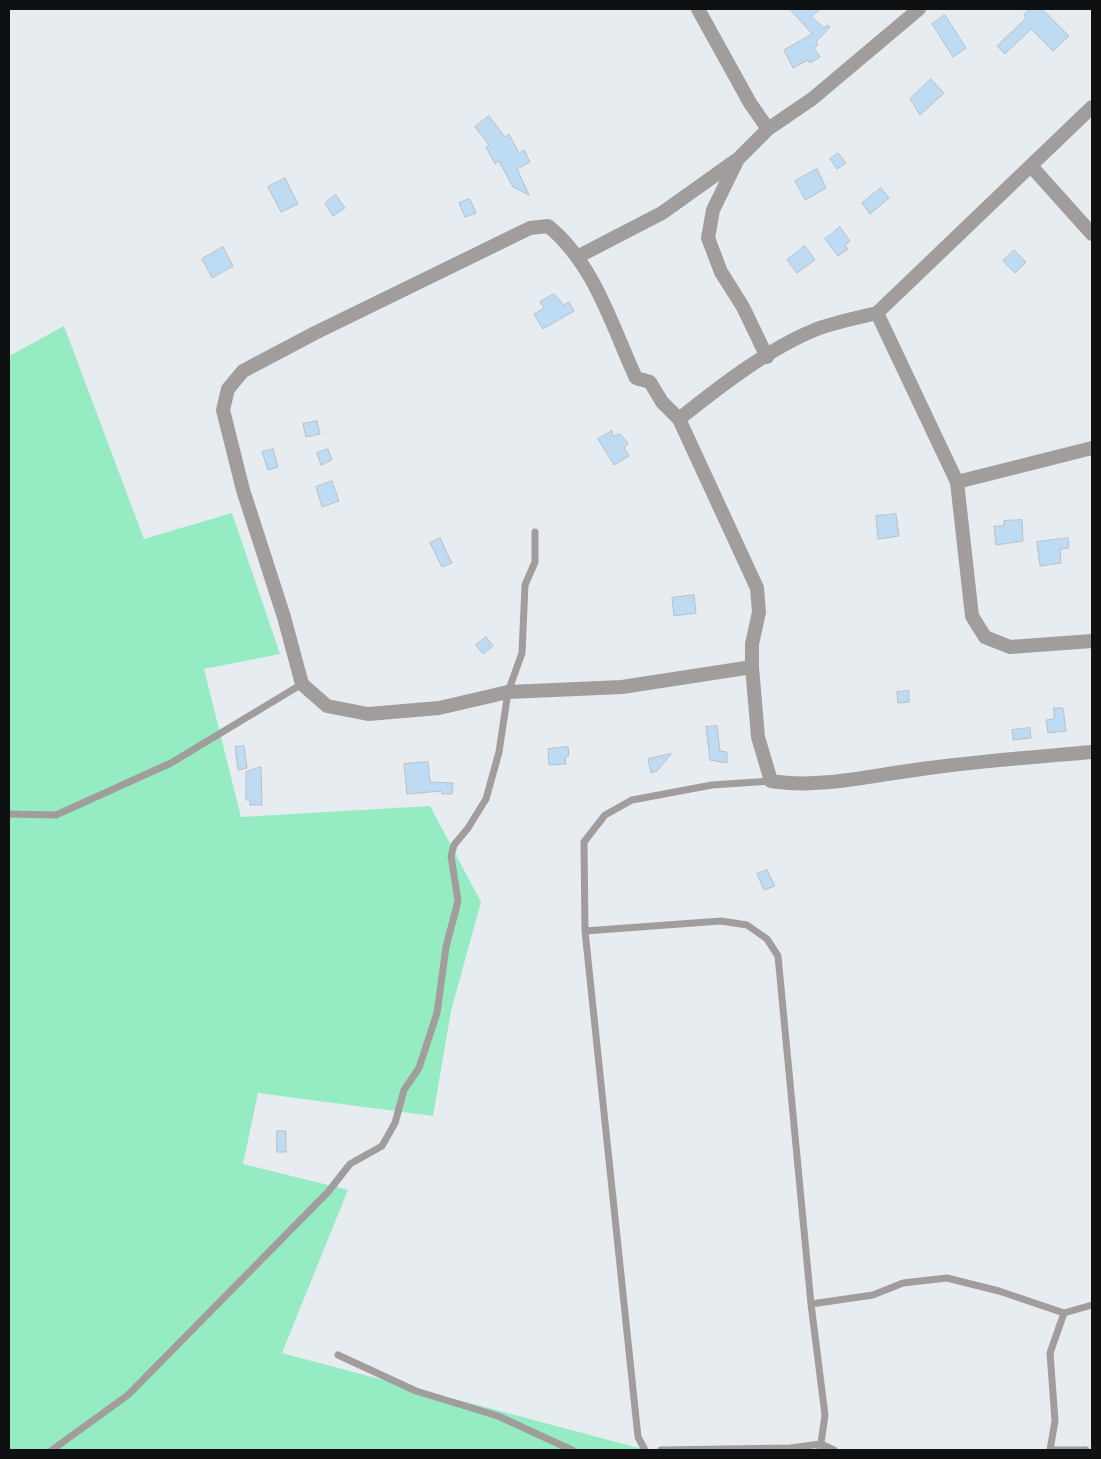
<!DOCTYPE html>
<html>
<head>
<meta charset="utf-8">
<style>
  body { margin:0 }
  #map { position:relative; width:1101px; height:1459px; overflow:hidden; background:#e7ecf1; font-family:"PT Serif",serif }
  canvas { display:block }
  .frame { position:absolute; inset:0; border:10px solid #0e1012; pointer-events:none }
</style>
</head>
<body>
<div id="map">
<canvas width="1101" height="1459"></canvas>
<div class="frame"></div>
</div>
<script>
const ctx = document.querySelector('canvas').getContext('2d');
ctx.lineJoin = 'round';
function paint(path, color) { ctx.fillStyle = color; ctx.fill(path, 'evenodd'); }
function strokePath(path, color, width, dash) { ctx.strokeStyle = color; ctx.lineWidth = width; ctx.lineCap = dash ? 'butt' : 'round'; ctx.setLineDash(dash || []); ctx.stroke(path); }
const green = new Path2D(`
  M64,326L144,539L232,513L280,654L204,669L241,817L430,806L481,902L451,1011L433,1116L258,1093L243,1164L348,1190L282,1353L635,1447L656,1450H9V356Z`);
const building = new Path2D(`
  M790,9H821L811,16L824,28L828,25L830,27L816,42L818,45L814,48L820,57L810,63L808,60L793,68L784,50L812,34Z
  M1030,9H1042L1069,36L1053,51L1031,29L1005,54L997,46L1026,18L1024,15Z
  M945,15L966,48L953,57L932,24Z
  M931,79L944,93L920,115L910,99Z
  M489,116L505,137L509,134L519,153L524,150L530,162L517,169L529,195L513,187L499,161L495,164L486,147L489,145L475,127Z
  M838,153L846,163L837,169L830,159Z
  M817,169L826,188L805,200L795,181Z
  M285,178L298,204L281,212L268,187Z
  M881,188L889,198L870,214L862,203Z
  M336,195L345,208L333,216L325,203Z
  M470,199L476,213L465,217L459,203Z
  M840,227L850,241L845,245L848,249L838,256L825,239Z
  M805,246L815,260L797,273L787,260Z
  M223,247L233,266L212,278L202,259Z
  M1014,250L1026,262L1015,273L1003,261Z
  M554,294L564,305L569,302L574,311L543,329L534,314L544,308L540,302Z
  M317,421L320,434L306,437L303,424Z
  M612,431L613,436L620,434L628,443L624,448L629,456L614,465L598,439Z
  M273,449L278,467L268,470L262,452Z
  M328,449L332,460L321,465L317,453Z
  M332,481L339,501L322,507L316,487Z
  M896,514L899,536L878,539L876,516Z
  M1022,520L1023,541L996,545L994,526H1004V521Z
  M440,538L452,563L442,567L430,543Z
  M1068,538L1069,548L1060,549L1061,563L1040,566L1037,542Z
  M694,595L696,613L674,616L672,598Z
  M486,637L493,646L483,654L476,645Z
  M909,691V702L898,703L897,692Z
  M1054,708H1063L1066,731L1048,733L1046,720L1054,719Z
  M717,726L720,751L727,752V763L710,760L706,727Z
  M1030,728L1031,738L1013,740L1012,730Z
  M244,746L247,768L238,770L235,747Z
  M568,747L569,756L565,757L566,764L549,765L548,749Z
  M671,754L657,771L651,773L648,759Z
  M428,762L430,782L453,783L452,794H442V791L407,794L404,764Z
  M261,767L262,805H250V800H246V772Z
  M767,870L775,886L764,890L757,874Z
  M277,1131H286V1152H277Z`);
const service = new Path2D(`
  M9,814L56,815L171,763L302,684
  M585,931L721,921L747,925L767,939L778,956L811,1304L825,1415L820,1450
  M811,1304L873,1295L903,1283L947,1278L999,1291L1064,1313
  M338,1355L416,1391L498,1416L572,1450
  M52,1450L128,1395L328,1192L350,1164L382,1146L395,1123L404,1090L419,1068L437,1013L446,947L458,901L451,856L454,845L468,828L486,799L499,752L508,692L522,653L525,585L535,562V532
  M645,1450L638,1437L585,931L584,842L605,815L632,800L712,785L771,781
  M661,1450L790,1448L821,1444L834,1450
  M1050,1450L1055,1421L1050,1353L1064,1313L1092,1305
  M1050,1450H1086`);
const minor = new Path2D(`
  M698,9L750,103L768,129
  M1092,107L877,313L957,482L972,616L985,637L1010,647L1092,641
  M1031,166L1092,234
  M577,257L662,213L735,161
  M767,357L743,307L721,272L708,238L713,210L738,159L768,129L812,99L919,9
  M679,419C719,387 769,348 817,329C836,322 857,318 877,313
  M957,482L1092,448
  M752,667L622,687L508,692L439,708L368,714L327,706L302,684L284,617L243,490L223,410L228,389L243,371L315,333L530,228L548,226C594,263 612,326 636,378L650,382L662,402L679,419L757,588L759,612L752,644V667L758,737L771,781C820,789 873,775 922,769C978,761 1035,757 1092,752`);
paint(green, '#95ecc3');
paint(building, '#bedbf4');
strokePath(building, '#babfc3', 1);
strokePath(service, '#a09d9c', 7);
strokePath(minor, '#a09d9c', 14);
</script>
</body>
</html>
